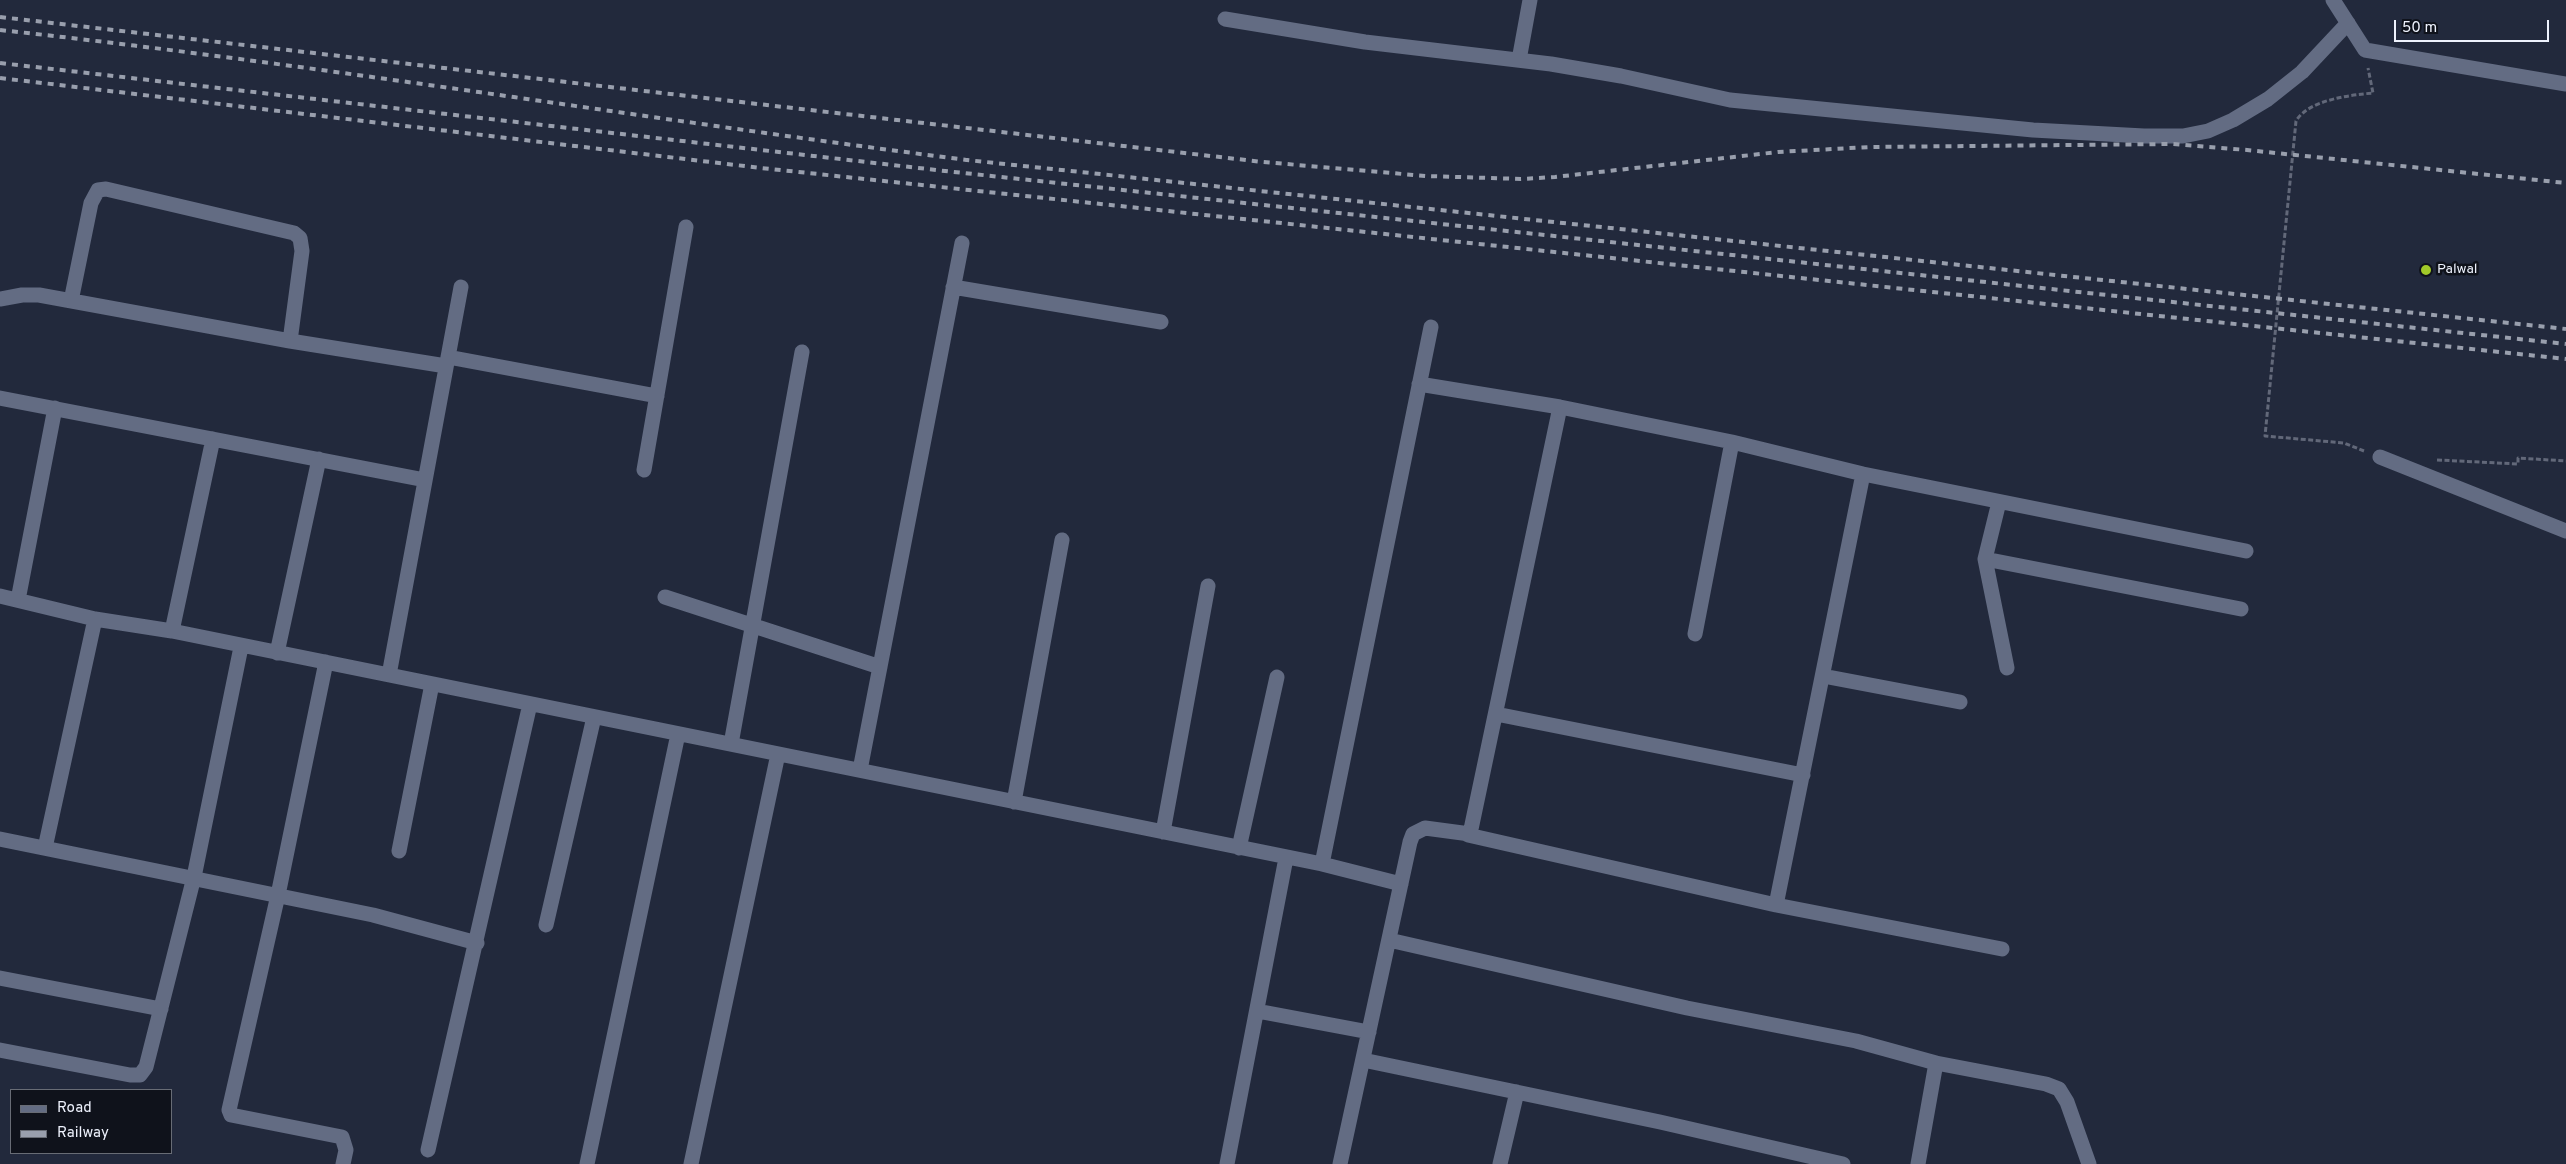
<!DOCTYPE html>
<html>
<head>
<meta charset="utf-8">
<style>
  body { margin:0 }
  #map { position:relative; width:2566px; height:1164px; overflow:hidden; background:#22293c; font-family:Overpass,sans-serif }
  canvas { display:block }
  .legend { position:absolute; left:10px; top:1089px; width:162px; height:65px; box-sizing:border-box; background:#0f121b; border:1px solid #686c75; margin:0; padding:6px 9px; list-style:none; font-size:15px; color:#eef2fd }
  .legend li { display:flex; align-items:center; gap:10px; height:25px }
  .legend b { width:25px; border:1px solid #686c75 }
  .scale { position:absolute; left:2394px; top:20px; width:155px; height:22px; box-sizing:border-box; border:2px solid #eef2fd; border-top:0; padding-left:6px; font-size:15px; line-height:18px; white-space:nowrap; color:#eef2fd; -webkit-text-stroke:4px #0f121b; paint-order:stroke }
</style>
</head>
<body>
<div id="map">
<canvas width="2566" height="1164"></canvas>
<ul class="legend">
<li><b style="height:6px;background:#636c83"></b>Road</li>
<li><b style="height:6px;background:#999fad"></b>Railway</li>
</ul>
<div class="scale">50 m</div>
</div>
<script>
const ctx = document.querySelector('canvas').getContext('2d');
ctx.lineJoin = 'round';
function strokePath(path, color, width, dash) { ctx.strokeStyle = color; ctx.lineWidth = width; ctx.lineCap = dash ? 'butt' : 'round'; ctx.setLineDash(dash || []); ctx.stroke(path); }
function drawText(font, color, halo, rows, align = 'center') {
  ctx.font = font + ' Overpass,sans-serif'; ctx.lineWidth = 5; ctx.setLineDash([]); ctx.textBaseline = 'middle'; ctx.strokeStyle = halo; ctx.fillStyle = color; for (const [text, x, y, turn = 0] of rows) {
    ctx.save(); ctx.translate(x, y); ctx.rotate((+turn || 0) * Math.PI / 180); ctx.textAlign = isNaN(turn) ? turn : align; if (halo) ctx.strokeText(text, 0, 0); ctx.fillText(text, 0, 0); ctx.restore();
  }
}
const path = new Path2D(`
  M2364,451L2344,443L2265,436L2296,121C2308,100 2350,95 2373,93L2368,68
  M2437,460L2518,464V458L2566,461`);
const minor = new Path2D(`
  M2333,0L2365,50L2566,84
  M1225,19L1365,42L1551,64L1621,76L1730,100L2033,130L2144,136H2183L2208,131L2233,120L2268,99L2302,72L2348,23
  M1519,60L1530,0
  M953,287L1161,322
  M0,299L22,295H39L290,341L446,366
  M71,301L91,203L98,190L106,189L294,233L300,238L302,251L290,341
  M448,357L657,396
  M1419,384L1560,407L1732,442L1863,474L2246,551
  M0,398L425,480
  M2380,457L2566,531
  M644,470L686,227
  M1999,502L1985,559L2007,668
  M1985,559L2241,609
  M0,596L95,619L172,631L1322,864L1431,327
  M665,597L880,667
  M18,600L55,408
  M172,631L213,439
  M1695,634L1732,442
  M277,653L319,459
  M326,662L278,895L229,1110L231,1115L342,1137L346,1150L343,1164
  M389,675L461,287
  M1823,676L1960,702
  M1496,714L1803,775
  M731,744L802,352
  M860,770L962,243
  M1014,802L1062,540
  M1163,832L1208,586
  M1468,835L1776,905L2002,949
  M0,839L373,915L477,943
  M45,848L95,619
  M1239,848L1277,677
  M399,851L432,684
  M1322,864L1401,884
  M1776,905L1863,474
  M546,925L594,717
  M1389,940L1687,1008L1856,1041L1936,1063L1918,1164
  M0,978L161,1009
  M1257,1011L1369,1032
  M0,1050L130,1075H140L146,1067L194,877L241,647
  M1363,1060L1660,1122L1843,1164
  M1936,1063L2046,1084L2059,1089L2067,1102L2089,1164
  M428,1150L530,704
  M587,1164L678,734
  M691,1164L778,754
  M1227,1164L1286,858
  M1340,1164L1410,842L1413,834L1425,828L1470,834L1560,407
  M1500,1164L1517,1092`);
const rail = new Path2D(`
  M0,17L1263,162L1426,176L1521,179L1555,177L1778,152L1870,147L2173,144L2247,150L2566,183
  M0,30C323,65 644,119 967,160L2566,329
  M0,63L945,171L2566,344
  M0,78L761,168L2566,359`);
const markers = [
  [2426,270,6,"#a1c929"]
];
const poiNames = [
  ["Palwal",2437,270]
];
strokePath(path, '#626879', 3, [5, 2.5]);
strokePath(minor, '#636c83', 15);
strokePath(rail, '#999fad', 4, [6, 6]);
for (const [x, y, r, color] of markers) { const dot = new Path2D(); dot.arc(x, y, r, 0, 2 * Math.PI); ctx.fillStyle = color; ctx.fill(dot); strokePath(dot, '#0f121b', 2); }
drawText('14px', '#eef2fd', '#0f121b', poiNames, 'left');
</script>
</body>
</html>
